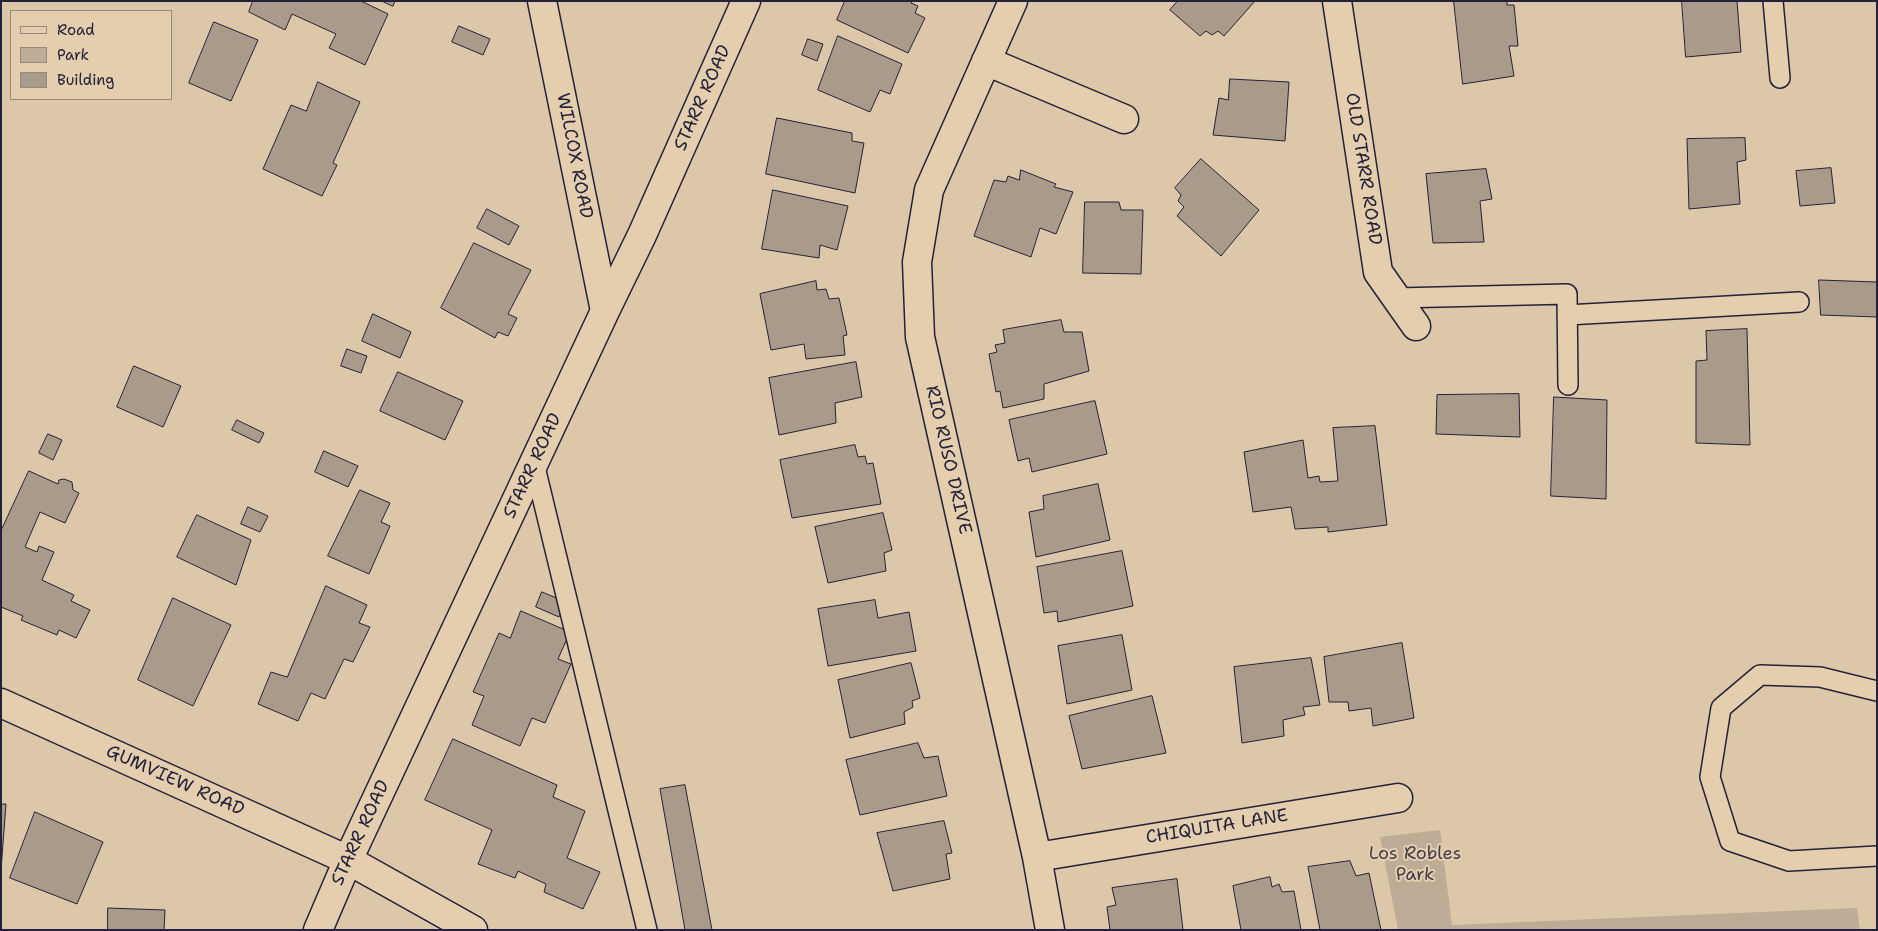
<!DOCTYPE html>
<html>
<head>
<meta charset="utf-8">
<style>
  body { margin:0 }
  #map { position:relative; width:1878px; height:931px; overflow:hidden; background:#ddc7a9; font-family:"Shantell Sans",sans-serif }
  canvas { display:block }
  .frame { position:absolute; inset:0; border:2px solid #22223b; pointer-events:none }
  .legend { position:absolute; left:10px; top:10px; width:162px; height:90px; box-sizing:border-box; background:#e5ceae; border:1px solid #978980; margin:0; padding:6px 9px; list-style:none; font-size:15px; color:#22223b }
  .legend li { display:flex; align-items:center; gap:10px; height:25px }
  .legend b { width:25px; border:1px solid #978980 }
</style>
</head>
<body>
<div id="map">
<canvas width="1878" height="931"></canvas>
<div class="frame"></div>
<ul class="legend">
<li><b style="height:6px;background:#e5ceae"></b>Road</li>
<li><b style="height:14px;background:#bfac97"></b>Park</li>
<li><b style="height:14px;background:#a99a8a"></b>Building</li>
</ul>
</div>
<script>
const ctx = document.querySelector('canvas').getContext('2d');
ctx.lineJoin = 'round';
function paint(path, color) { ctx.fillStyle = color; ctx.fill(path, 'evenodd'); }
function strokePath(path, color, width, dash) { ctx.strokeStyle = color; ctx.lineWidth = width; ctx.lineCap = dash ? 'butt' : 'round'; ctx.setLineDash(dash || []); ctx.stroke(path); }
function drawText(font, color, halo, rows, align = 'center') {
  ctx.font = font + ' "Shantell Sans",sans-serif'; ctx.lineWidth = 4; ctx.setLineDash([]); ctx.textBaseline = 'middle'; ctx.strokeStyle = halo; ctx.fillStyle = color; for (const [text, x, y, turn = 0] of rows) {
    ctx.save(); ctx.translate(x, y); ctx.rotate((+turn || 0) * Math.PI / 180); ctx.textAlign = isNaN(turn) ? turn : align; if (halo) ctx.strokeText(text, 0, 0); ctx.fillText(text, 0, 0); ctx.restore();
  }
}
const green = new Path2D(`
  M1440,830L1452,925L1857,908L1860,930H1398L1380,837Z`);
const building = new Path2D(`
  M253,1H361L388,14L365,65L329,48L336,34L292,14L285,30L249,12Z
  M382,1H395L393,6Z
  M845,1H912L911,3L918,6L915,13L925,18L908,53L837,20Z
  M1178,1H1255L1224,36L1218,31L1212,35L1206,31L1200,36L1170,10Z
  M1454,1H1507V5H1514L1518,46H1509L1514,76L1463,84Z
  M1682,1H1737L1741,52L1686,57Z
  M214,22L258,40L231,101L189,83Z
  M459,26L490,39L483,55L452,42Z
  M838,36L902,64L890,94L880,90L870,112L818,90Z
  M808,39L823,44L817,61L802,55Z
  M1230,79L1289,82L1285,141L1213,135L1219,98L1228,100Z
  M318,82L360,102L333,163L337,165L322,196L263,169L291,105L306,111Z
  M777,118L852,133V141L864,143L855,193L766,174Z
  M1745,138L1746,160L1737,162L1740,204L1689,209L1687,139Z
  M1201,159L1259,210L1221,256L1177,216L1184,207L1178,201L1181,195L1175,188Z
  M1831,168L1835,203L1800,206L1796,171Z
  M1486,169L1492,199L1480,201L1484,242L1433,243L1426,174Z
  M1021,170L1056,184L1054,187L1073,192L1056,234L1040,228L1031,257L974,236L994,180L1006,182L1008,176L1019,180Z
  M773,190L848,206L837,250L820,245L819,258L762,249Z
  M1085,202H1119L1121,210H1143L1141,274L1083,273Z
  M487,209L519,226L509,245L477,228Z
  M474,243L531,270L508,314L517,318L508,336L498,332L495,338L441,308Z
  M1819,280L1877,282V317L1821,315Z
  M816,281L817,290L826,289L829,299L839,298L847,335L843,336L845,355L806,359L804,344L771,350L760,294Z
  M373,314L411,332L400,358L362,341Z
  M1061,320L1064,332H1082L1089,371L1044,384V399L1003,408L1000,391L996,392L989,354L997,352L995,345L1005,343L1003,330Z
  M1747,329L1750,445L1696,443V361L1707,360L1706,331Z
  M347,349L367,356L361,373L341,366Z
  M856,362L862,397L835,403L836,423L779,435L769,378Z
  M134,366L181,386L163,427L117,407Z
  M398,372L463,401L445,440L380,411Z
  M1519,394L1520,437L1436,434L1437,395Z
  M1554,397L1607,400L1606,499L1551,496Z
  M1095,401L1107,454L1032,472L1029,458L1018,461L1009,420Z
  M237,420L264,433L259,443L232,430Z
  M1375,426L1387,525L1328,532V527L1295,529L1291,507L1253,512L1244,452L1303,440L1308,478L1319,476L1320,482L1338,481L1333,428Z
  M48,434L62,440L53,460L39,453Z
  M855,445L858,457L865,456L867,464L873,463L881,504L792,518L780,460Z
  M324,451L358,466L348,487L315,472Z
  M29,471L58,484L59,480L64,479L72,482L73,490L79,493L65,523L40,512L25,547L37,552L39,546L54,552L42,580L74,595L71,601L90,610L76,638L59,630L57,635L21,620L23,616L1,607V531Z
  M1098,484L1110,540L1036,557L1029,512L1044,509L1043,496Z
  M360,490L390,503L381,522L390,526L369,574L328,556Z
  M248,507L268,516L260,532L241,524Z
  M883,513L892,550L884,553L886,571L828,583L815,527Z
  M197,515L251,540L236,585L177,557Z
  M1122,551L1133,606L1058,622L1057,611L1044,613L1037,567Z
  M326,586L367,605L359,623L370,627L353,662L344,659L325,699L311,693L298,721L258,704L271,672L287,677Z
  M542,592L566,602L559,617L536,607Z
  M173,598L231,625L193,706L138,680Z
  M875,600L878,618L909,612L916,651L828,666L818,609Z
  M521,611L570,632L558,659L571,664L545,723L532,718L520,746L472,725L484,696L473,692L499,633L510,638Z
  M1122,635L1132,690L1067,704L1058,646Z
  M1402,643L1414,718L1373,726L1371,708L1349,711L1348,702H1329L1324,657Z
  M1311,658L1320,705L1303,707L1305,715L1283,720L1284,736L1242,743L1234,667Z
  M911,663L920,698L912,701L913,707L904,712L905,724L850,738L838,680Z
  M1152,696L1166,753L1082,769L1069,716Z
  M453,739L557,785L553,797L585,811L567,858L600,872L583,909L544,892L546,884L518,871L515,878L478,864L492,830L425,800Z
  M918,743L924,758L938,756L947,796L860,815L846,760Z
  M685,785L712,930H685L660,789Z
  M1,804H6L1,870Z
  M35,812L103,842L77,904L10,878Z
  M944,821L952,853L946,854L950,879L893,891L877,833Z
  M1350,861L1356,876L1369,873L1381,930H1320L1308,867Z
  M1270,877L1272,887L1279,884L1282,892L1294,891L1301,930H1241L1233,886Z
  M1177,879L1183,930H1110L1107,907L1116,905L1112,888Z
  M108,908L165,910L164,930H108Z`);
const service = new Path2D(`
  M1773,1L1780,78
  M1397,298L1567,294L1568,385
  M1567,315L1799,302
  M534,463L647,930
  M1877,691L1820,677L1760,675L1721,708L1710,777L1730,841L1789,861L1877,856`);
const minor = new Path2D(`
  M542,1L605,311
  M1013,1L929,190L917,262L920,337L1037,857L1050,930
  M1337,1L1378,272L1416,326
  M986,61L1124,119
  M1,703L348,860L473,930
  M1037,857L1398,798
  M318,930L348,860L605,311L642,235L746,1`);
const streetNames = [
  ["STARR ROAD",703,98,-66],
  ["WILCOX ROAD",574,156,79],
  ["OLD STARR ROAD",1363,169,81],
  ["RIO RUSO DRIVE",948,460,77],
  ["STARR ROAD",533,466,-65],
  ["GUMVIEW ROAD",175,781,24],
  ["CHIQUITA LANE",1217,827,-9],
  ["STARR ROAD",361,833,-65]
];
const parkNames = [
  ["Los Robles",1415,854],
  ["Park",1415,875]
];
paint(green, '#bfac97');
paint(building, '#a99a8a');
strokePath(building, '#22223b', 1);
strokePath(service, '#22223b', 22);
strokePath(minor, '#22223b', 31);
strokePath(service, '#e5ceae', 19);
strokePath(minor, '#e5ceae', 28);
drawText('18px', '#22223b', '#e5ceae', streetNames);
drawText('18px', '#413e4d', '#e5ceae', parkNames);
</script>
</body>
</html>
